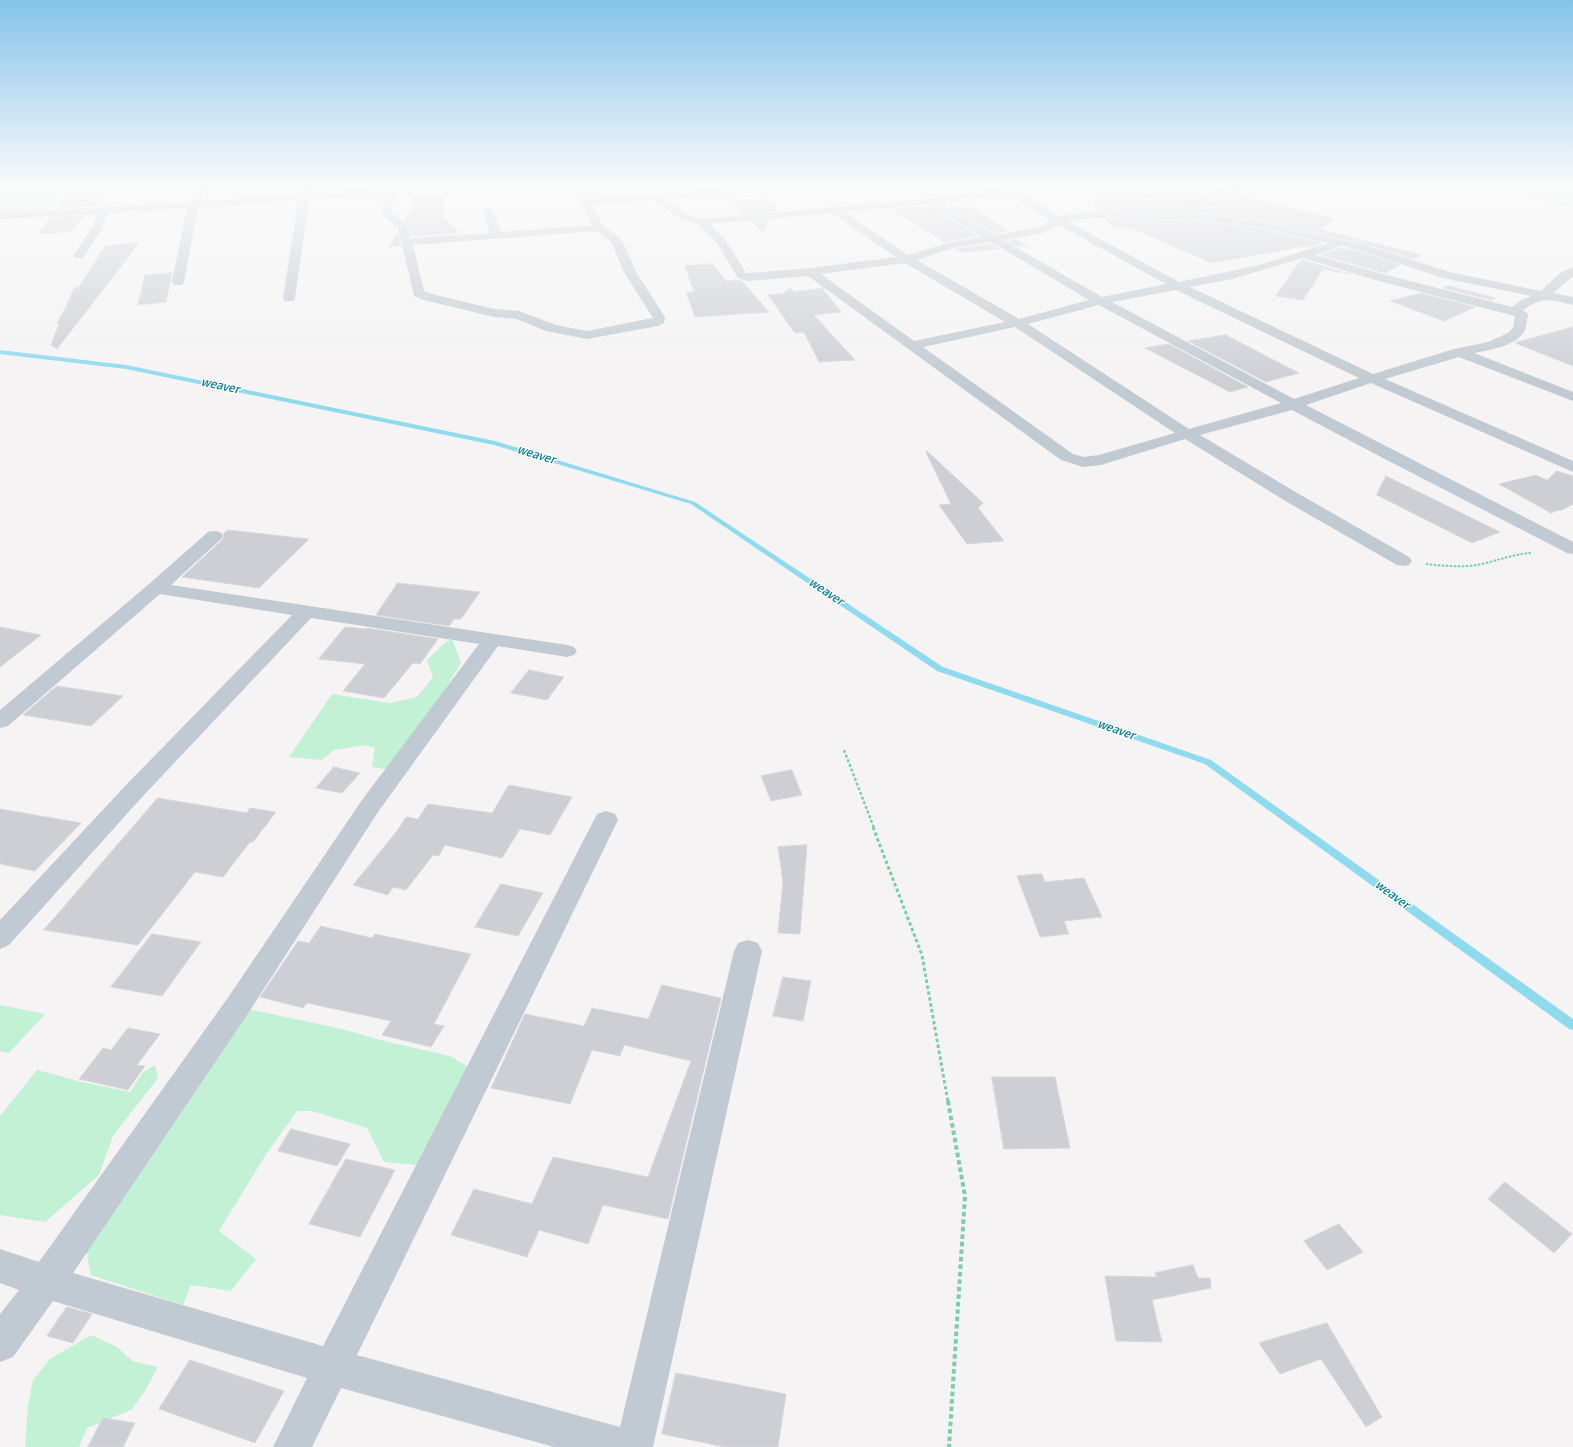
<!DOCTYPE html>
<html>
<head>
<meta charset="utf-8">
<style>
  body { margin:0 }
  canvas { display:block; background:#f5f3f3 }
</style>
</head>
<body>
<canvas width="1573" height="1447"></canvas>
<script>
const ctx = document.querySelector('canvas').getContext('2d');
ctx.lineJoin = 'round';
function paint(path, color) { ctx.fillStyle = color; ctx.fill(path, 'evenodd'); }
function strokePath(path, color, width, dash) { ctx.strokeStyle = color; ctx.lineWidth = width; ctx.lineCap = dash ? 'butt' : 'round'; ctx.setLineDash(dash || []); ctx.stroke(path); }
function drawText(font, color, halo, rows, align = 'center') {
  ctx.font = font + ' Signika,sans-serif'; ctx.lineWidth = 3; ctx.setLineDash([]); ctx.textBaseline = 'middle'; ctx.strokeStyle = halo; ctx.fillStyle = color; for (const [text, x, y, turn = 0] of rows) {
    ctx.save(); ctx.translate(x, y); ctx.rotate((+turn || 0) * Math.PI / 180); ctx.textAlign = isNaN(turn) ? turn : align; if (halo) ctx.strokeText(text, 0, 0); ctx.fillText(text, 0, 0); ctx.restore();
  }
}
const green = new Path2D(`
  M1479,184H1573V208Z
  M59,194L45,212L0,214V197Z
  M452,638L461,663L443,693L386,769L372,767L375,748L364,745L334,750L322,760L289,757L332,694L390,703L417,697L433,677L427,660L441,646Z
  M0,1005L45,1014L9,1053L0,1051Z
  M230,1005L346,1030L384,1041L450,1056L470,1068L428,1166L384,1162L367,1128L312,1111H297L265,1156L219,1231L256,1259L231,1291L191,1285L183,1305L91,1275L80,1218Z
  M155,1065L158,1078L113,1136L99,1175L45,1222L0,1215V1116L37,1070L82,1082L130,1092L143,1072Z
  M91,1335L117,1347L132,1361L158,1367L145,1391L131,1410L87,1428L79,1447H25L28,1406L33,1380L50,1359Z`);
const stream = new Path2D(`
  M0,350L126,365L495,441L695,502L943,667L1211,760L1573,1019V1030L1569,1029L1205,764L937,671L691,504L494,445L126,369L0,354Z`);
const building = new Path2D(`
  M74,184H92L86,199L103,198L95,206L57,208Z
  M1104,184L1127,197L1181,205L1184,208L1200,213L1098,210L1095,206L1097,189L1102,187Z
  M1122,184H1198L1216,188L1191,198L1133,190Z
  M1232,193L1334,219L1320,229L1421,255L1413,259L1365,244L1261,221L1218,215L1219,211L1217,209L1203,205Z
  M414,194H421L423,196L444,194V217L460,233L412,236L409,227L404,221L411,210Z
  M768,198L778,208L777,211L744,214L732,202Z
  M916,207H931L978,236L945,242L890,209Z
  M951,208H975L1007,231L995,233Z
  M85,216L69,232L38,234L50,218Z
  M1111,218L1209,222L1261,229L1323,243L1310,248L1311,245L1212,263L1131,228H1113L1105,219Z
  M770,220L763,232L752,222Z
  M398,233L401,246L389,247Z
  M1017,239L1027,246L1018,247L1007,241Z
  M139,243L57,349L51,345L59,324L57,323L66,307L74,288L79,287L105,246Z
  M991,244L1000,249L962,252L956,249Z
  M1342,248L1358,251L1400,265L1385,273L1320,255Z
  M1301,260H1303L1350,274L1323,269L1303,300L1276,296Z
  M713,264L726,281L738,280L742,281L769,312L695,317L686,292H694L685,266Z
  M172,273L166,302L138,305L145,275Z
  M1449,286L1496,298L1491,300L1443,288Z
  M791,288L794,292L822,288L841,312L814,315L855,360L819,362L804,332L795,333L768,295L785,293V292Z
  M1421,293L1475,307L1444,321L1390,301Z
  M1573,327V366L1515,343Z
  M1226,335L1268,357L1299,373L1266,382L1188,341Z
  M1169,344L1248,387L1230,392L1145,348Z
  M927,451L983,503L978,508L1004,541L967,544L939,505L951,504L926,452Z
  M1557,471L1573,476V504L1560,511L1558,510L1551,513L1499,484L1536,475L1547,480Z
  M1386,476L1500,532L1472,543L1377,495Z
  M228,530L309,539L259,588L182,577L221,541L224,536L223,534Z
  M398,583L480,592L461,619H454L449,626L376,615Z
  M0,627L41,635L0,667Z
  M345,627L366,629L367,628L438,639L420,664L413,663L384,698L343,691L365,664L319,659Z
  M529,670L564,677L547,700L511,693Z
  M57,686L123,696L91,726L23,715Z
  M334,767L360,773L342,793L316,788Z
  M792,770L802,795L771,801L761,776Z
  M509,785L572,797L550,835L520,829L502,858L445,845L439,856L433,855L406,890L393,887L388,895L353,885L397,831L406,817L418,819L428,804L492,813Z
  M158,798L247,813L250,808L276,812L253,842H250L223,877L195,872L138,945L44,930Z
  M0,809L81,823L35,871L0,864Z
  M807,845L800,934L778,933L783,882L778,847Z
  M1042,874L1045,882L1084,878L1102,917L1064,921L1069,934L1040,937L1017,876Z
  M501,884L543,893L518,936L475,927Z
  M321,926L372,938L375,934L471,954L434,1024L444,1026L431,1047L382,1035L391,1021L307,1003L303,1008L260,997L298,941L309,943Z
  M152,934L201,942L162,996L111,987Z
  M783,977L811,981L803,1021L773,1016Z
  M662,985L721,998L668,1219L603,1205L588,1244L539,1230L527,1257L451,1235L474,1189L532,1204L553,1157L648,1177L691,1061L624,1045L620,1056L592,1050L570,1104L491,1088L525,1014L584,1026L592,1008L648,1019Z
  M128,1028L160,1034L137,1065L145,1066L128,1090L79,1079L103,1048L111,1050Z
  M992,1077H1055L1070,1148L1004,1149Z
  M291,1129L350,1144L337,1166L278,1151Z
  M346,1159L395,1170L360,1237L309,1224Z
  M1505,1182L1572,1234L1554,1253L1488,1199Z
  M1339,1224L1363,1252L1327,1270L1304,1241Z
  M1193,1265L1198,1278H1210L1211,1288L1152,1300L1162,1342L1116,1341L1105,1276L1157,1277L1155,1273Z
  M67,1307L92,1314L73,1343L47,1336Z
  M1327,1323L1382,1417L1366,1427L1321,1359L1280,1374L1259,1343Z
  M190,1360L284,1391L255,1443L159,1409Z
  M676,1373L786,1394L778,1447H725L662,1434Z
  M103,1418L135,1423L123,1447H88Z`);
const pathFar3 = new Path2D(`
  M1426,564C1444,566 1464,568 1482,564C1499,560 1514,554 1531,553`);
const pathFar2 = new Path2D(`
  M844,750L874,828`);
const pathFar1 = new Path2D(`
  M873,827L922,955L948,1102`);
const path = new Path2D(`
  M948,1101L965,1196L949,1447`);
const minor = new Path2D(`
  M197,184H207L200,201L299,194L296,184H306L308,193L383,188L380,185L381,184H390L397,187L470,184H561L574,185L573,184H583L589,199L781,184H831L826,187L665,199L689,215L702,219L932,198L1003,188L1008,185L1013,187L1058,184H1103L1101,186L1098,187L1021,192L1059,216L1073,213L1111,211L1150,212L1209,215L1261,222L1365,245L1450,272L1541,291L1560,273L1573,267V276L1553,293L1573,297V305C1552,300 1543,296 1523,310L1528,314C1527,319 1527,325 1525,330C1517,346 1490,350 1474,353L1573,392V401L1459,357L1385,379L1573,461V472L1371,383L1306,405L1573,542V554L1567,553L1381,457L1292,410L1200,435L1299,494L1409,557L1412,561L1409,565L1403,566L1397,565L1287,502L1185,439L1101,465L1083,467L1061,460L808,276L748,281L738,278L717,243L697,224L681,219L653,200L592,205L603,226L614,233L623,242L636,272L665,317L664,323L658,326L587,339L546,331L517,319L494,317L424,300L414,296L398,228L383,215L381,208L389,194L309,199L295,298L293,301H285L283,298L298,200L198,208L184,282L182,285H174L172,282L187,208L108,213L99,233L83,258H75L73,256L89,233L98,214L0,219V213L189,202ZM538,187L576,192L592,225L501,232L493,210L488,207L483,210L490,233L411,238L408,227L392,212L391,208L399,193ZM1009,193L1051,221L1036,228L995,235L940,203ZM929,204L982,237L951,242L908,255L844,212ZM832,213L896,257L810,268L749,273H746L725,239L710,224ZM1111,217L1209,221L1261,228L1329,243L1259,265L1179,282L1067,221ZM1059,225L1166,284L1102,297L1003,240L1043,233ZM597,231L612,243L624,272L653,318L587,331L556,325L519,311L494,309L432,294L424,291L413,245ZM991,242L1089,300L1019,319L917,260L953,248ZM1342,246L1358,250L1443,278L1531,296L1520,301L1512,307L1383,274L1315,255ZM1303,258L1375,280L1515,316L1513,328L1508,333L1488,342L1454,349L1373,374L1190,287L1232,279ZM905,263L1005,322L914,341L821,274ZM1176,290L1359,378L1294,399L1112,302ZM1099,305L1281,403L1189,429L1028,324ZM1015,327L1175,433L1099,455L1084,457L1073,454L923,347Z
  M1107,184H1119L1133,191L1186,198L1191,200L1227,186H1235L1236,188L1235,190L1198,205L1217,210L1218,212L1217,214L1213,215L1184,207L1182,204L1127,196Z
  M214,531L220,532L223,536L220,540L171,585L567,645L574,647L577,651L574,655L567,657L498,646L378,812L247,1015L73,1273L323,1346L594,820L597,814L606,811L615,814L618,820L357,1355L620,1427L734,951L738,943L748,940L758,943L762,951L653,1447H554L341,1388L312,1447H273L307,1378L53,1301L13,1357L0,1362V1314L19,1290L0,1283V1249L39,1262L227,999L362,800L479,644L311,618L143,796L9,945L0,949V920L127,784L292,615L160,594L8,726L0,728V710L149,584L208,532Z`);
const waterNames = [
  ["weaver",220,386,12],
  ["weaver",536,455,17],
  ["weaver",826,592,34],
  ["weaver",1116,730,19],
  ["weaver",1392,895,36]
];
paint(green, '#c3f1d5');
paint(stream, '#90daee');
paint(building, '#cdcfd5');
strokePath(building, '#d7d9de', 1);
strokePath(pathFar3, '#7ad0a6', 2, [2.5, 1.5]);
strokePath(pathFar2, '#7ad0a6', 2.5, [3, 2]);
strokePath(pathFar1, '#7ad0a6', 3, [3.5, 2.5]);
strokePath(path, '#7ad0a6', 4, [4.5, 3]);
paint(minor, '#c1cad2');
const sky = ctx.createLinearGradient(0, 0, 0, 386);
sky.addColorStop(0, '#85c3ea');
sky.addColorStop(0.48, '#fafafa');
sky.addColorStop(1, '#fafafa00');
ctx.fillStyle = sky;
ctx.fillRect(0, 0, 1573, 386);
drawText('italic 13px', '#0c7c9b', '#fff', waterNames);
</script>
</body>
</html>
